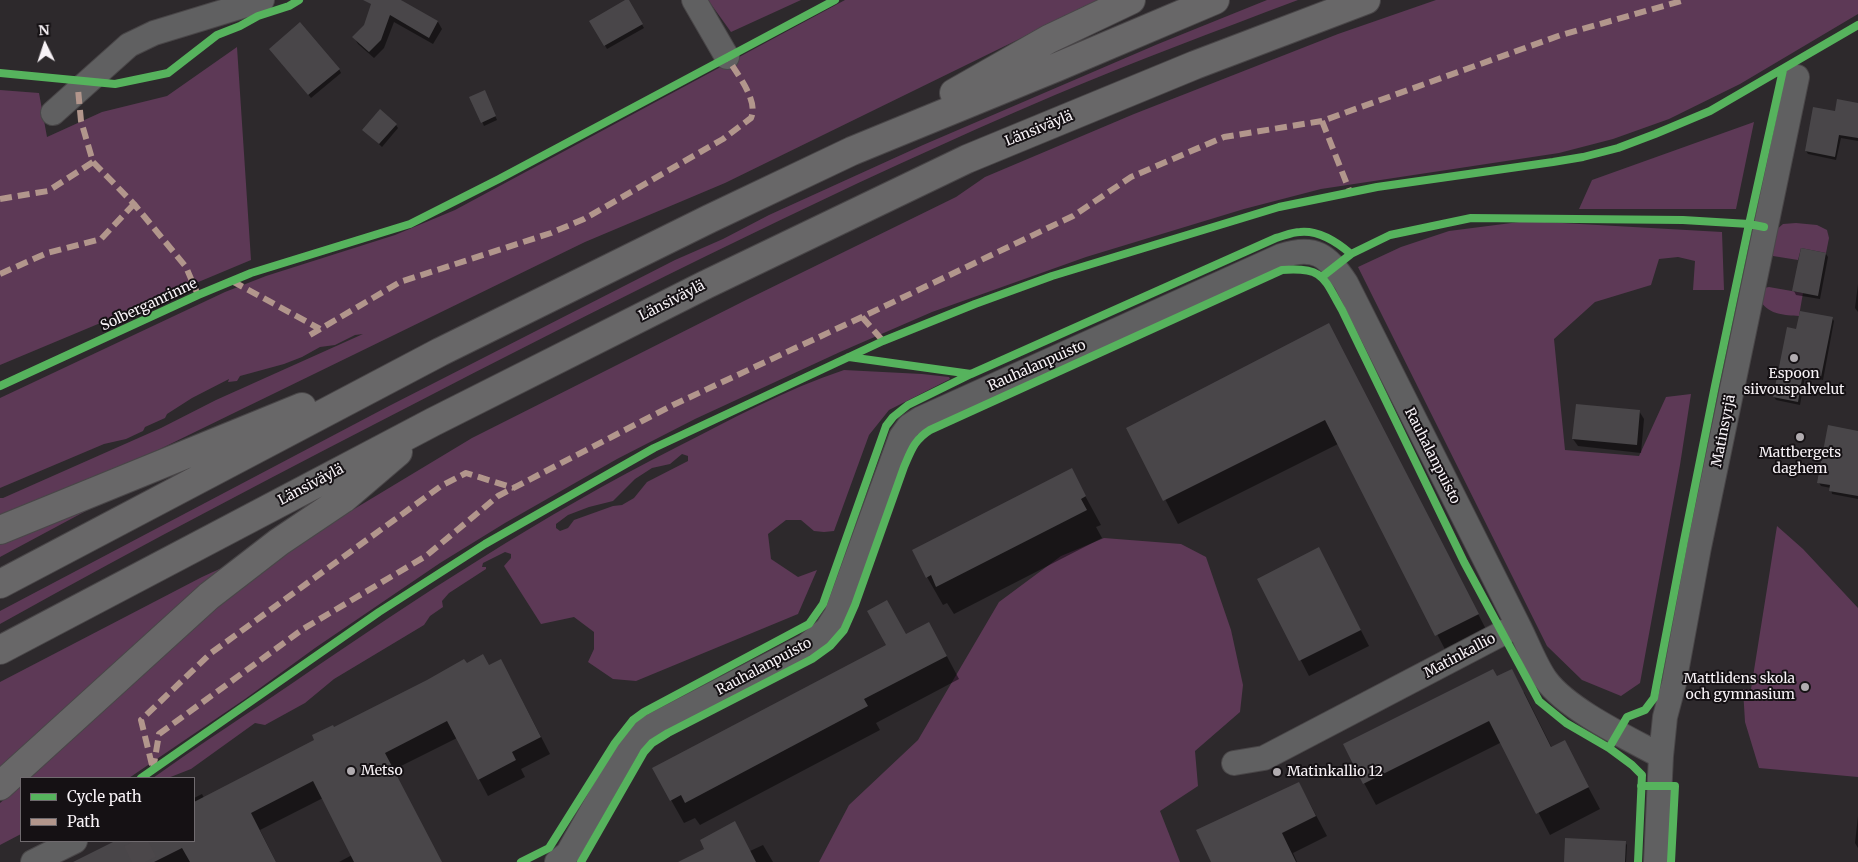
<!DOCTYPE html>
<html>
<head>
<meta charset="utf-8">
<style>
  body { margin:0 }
  #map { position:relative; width:1858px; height:862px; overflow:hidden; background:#2d292c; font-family:Merriweather,serif }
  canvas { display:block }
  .legend { position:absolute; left:20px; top:777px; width:175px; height:65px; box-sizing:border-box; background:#151114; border:1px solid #706b6f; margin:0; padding:6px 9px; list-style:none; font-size:15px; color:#f8f3f7 }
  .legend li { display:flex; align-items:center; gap:10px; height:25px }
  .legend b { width:25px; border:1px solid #706b6f }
  .north { position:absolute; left:20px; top:20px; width:50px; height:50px; -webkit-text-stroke:4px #151114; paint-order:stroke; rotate:356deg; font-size:14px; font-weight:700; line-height:20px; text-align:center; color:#f8f3f7 }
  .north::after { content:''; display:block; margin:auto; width:18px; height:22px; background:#f8f3f7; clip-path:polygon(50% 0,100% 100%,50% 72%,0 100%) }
</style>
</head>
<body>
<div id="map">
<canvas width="1858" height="862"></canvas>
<ul class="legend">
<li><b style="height:6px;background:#56b35d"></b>Cycle path</li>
<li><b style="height:6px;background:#b2968c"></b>Path</li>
</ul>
<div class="north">N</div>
</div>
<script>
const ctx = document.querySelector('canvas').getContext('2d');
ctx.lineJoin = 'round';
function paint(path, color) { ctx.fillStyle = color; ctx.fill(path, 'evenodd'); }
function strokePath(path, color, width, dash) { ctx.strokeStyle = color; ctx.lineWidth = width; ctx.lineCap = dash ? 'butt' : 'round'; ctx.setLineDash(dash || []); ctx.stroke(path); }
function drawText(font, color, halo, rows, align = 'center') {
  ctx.font = font + ' Merriweather,serif'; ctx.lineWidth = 4; ctx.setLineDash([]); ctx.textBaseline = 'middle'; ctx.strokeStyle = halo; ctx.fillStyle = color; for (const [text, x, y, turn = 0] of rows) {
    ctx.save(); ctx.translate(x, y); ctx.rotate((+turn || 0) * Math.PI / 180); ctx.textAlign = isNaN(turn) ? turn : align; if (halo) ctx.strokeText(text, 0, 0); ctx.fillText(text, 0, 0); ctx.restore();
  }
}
const green = new Path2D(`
  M708,0H801L731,32Z
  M845,0H1099L725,183L585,242L160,449L0,516V498H3L161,428L216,400L363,334L355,335L335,345L320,347L302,357L284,364L240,376L237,381L228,382L229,379L192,398L167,414L165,418L145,427L143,431L126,439L104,444L0,488V398L225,292L266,276L395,235L455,210Z
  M1267,0H1298C1216,31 1135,61 1055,95C844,185 639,288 435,393C289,468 143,544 0,624V611L389,406L675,260L723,239L769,215L923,145L1158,44Z
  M1436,0H1858V14L1740,84L1669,119L1613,139L1559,153L1321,189L1244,209L1086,257L932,312L840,352L695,419L617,459L505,523L440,563L315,648L245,699L129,778H29L151,663L231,594L306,538L472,438L750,298L956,197L985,177L1134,114L1338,34Z
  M237,47L251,260L0,365V90L39,93L47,137L102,112L167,96Z
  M1754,122L1736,209H1579L1592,180Z
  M1527,221L1722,232L1724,290H1693L1695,261L1678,257L1659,259L1651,285L1595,302L1554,339L1565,450L1639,456L1666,397L1691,394L1680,465L1640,683L1621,696L1582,680L1547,646L1358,267L1401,247L1449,231Z
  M1796,223L1817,225L1827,230L1829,238L1826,253L1801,248L1798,260L1773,256L1770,253L1776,230L1783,224Z
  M1769,287L1803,293L1799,316C1785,315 1770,315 1761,302L1764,288Z
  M844,370L922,374L949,377L950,379L889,410L869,435L834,531L824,532L814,531L801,520H786L768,534L771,559L798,577L817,570L798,614L636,681L613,679L588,662L594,649V632L574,617L541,624L504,566L511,558V554L505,552L483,563L482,567H486V569L449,593L442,601L443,607L430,616L424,625L334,679L305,703L265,725L255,723L191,769L168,778H153C200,744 249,713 297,680C419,596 543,515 675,448C730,420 786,389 844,370ZM682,454L688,456V461L647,482L634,498L622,505L613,506L574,520L568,528L560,531L556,528V524L568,515L589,507L613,501L635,479L652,468L670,464Z
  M97,505L0,557V544L29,530Z
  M1777,526L1803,549L1858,608V777L1759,768L1745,722L1743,689H1751Z
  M1104,538L1181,544L1206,557L1231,630L1243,685L1240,712L1195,751L1198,786L1160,811L1180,862H819L849,805L918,740L999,602L1061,556Z
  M226,566L0,774V682L202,577Z
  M21,785V834L0,845V803Z`);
const shadow = new Path2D(`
  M374,0H402L401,1L438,22L442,29L433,44L394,22L384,48L374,58L358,44L354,37L365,26Z
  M628,0L644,28L607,49L591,21Z
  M273,52L339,69L341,73L311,98Z
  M486,95L497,120L484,126L471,97Z
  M1858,105V141L1841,138L1836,160L1808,154L1806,151L1836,113Z
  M396,125L398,128L382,147L364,130Z
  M1826,254L1828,257L1820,299L1796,295L1794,291Z
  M1858,284V312L1855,308Z
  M1832,318L1834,321L1823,380L1805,376L1800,405L1776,400L1774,397L1797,330Z
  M1329,325L1491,639L1450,659L1338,444L1178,524L1128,428Z
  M1639,411L1644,419L1641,453L1578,446L1573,439Z
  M1858,432V499L1832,494L1831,488L1821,486L1819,483Z
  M1071,470L1101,525L1096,527L1102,538L954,614L947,603L943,605L927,577Z
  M1319,549L1369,646L1309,676L1259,580Z
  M906,636L942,647L959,679L876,723L880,730L700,825L695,818L684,823L671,800Z
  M466,665L489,666L510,677L550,754L521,769L525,777L488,796L457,738L393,770L441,862H339L352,855L323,798L260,830L276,862H75L117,841H194V798L202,794L204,798L316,741L334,729Z
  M1524,692L1552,748L1564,742L1600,809L1550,835L1502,742L1376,805L1364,783Z
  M1299,783L1327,836L1293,853L1297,862H1213Z
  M1858,816V848L1855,843Z
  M1625,842L1627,845L1626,862H1565Z
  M763,845L773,862H704L706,849L750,851Z`);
const building = new Path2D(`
  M363,0H401L438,21L429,38L390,15L381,40L369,52L352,37L364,25L371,4Z
  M625,0H629L643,24L604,46L589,21Z
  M300,22L340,69L308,95L269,49Z
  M485,90L496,116L481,123L469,97Z
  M1837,99L1858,103V138L1839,135L1835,157L1805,151L1813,107L1835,111Z
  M380,109L397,124L379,144L362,130Z
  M1801,248L1826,253L1818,296L1792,291Z
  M1800,311L1833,317L1821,377L1803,373L1798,402L1773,397L1787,327L1796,329Z
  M1329,323L1479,614L1435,636L1325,420L1163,501L1126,428Z
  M1576,404L1640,410L1637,445L1572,439Z
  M1828,425L1858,431V496L1829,491L1830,485L1817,483Z
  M1072,468L1086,496L1081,499L1087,510L936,587L931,575L926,578L912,550Z
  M1319,547L1361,630L1299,661L1257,579Z
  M887,600L906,634L929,622L947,656L864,699L868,706L685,803L681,795L670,801L652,768L886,645L867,611Z
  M483,654L489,665L501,659L541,737L512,752L516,760L478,780L447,721L385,753L442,862H354L313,781L251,813L276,862H190L182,848L154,862H73L115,841H194V802L314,740L312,735L333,725L334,727L427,680L464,659L467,663Z
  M1493,669L1497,676L1512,669L1551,747L1565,740L1589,787L1536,814L1489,721L1363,784L1343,744Z
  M1299,782L1316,816L1282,833L1296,862H1211L1196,830Z
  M735,821L756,862H678L704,849L700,840Z
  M1565,838L1626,841L1625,862H1564Z`);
const minorTunnel = new Path2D(`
  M135,841L145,862`);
const minor = new Path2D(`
  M694,0L727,57
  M53,113L129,45L154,33L262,0
  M1661,756L1665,717L1674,683L1699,547L1797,77
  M1234,763L1264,758L1518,625C1527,642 1535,665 1546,680C1568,710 1628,738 1661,756L1656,862
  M33,862L75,841
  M557,862L568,853L628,748L634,740L646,729L806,646L827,629L836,615L901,437L909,426L920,419L1281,256C1315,245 1327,255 1346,283L1518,625`);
const highway = new Path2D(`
  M954,93L1049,39L1131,0
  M0,530L302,407
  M0,584L440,352L709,219L852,151L1057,67L1215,0
  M0,650L433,422L705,285L967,159L1195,65L1366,0
  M0,786L209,596L279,542L343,499L398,452`);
const quiet = new Path2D(`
  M1322,121L1350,192
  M93,162L134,204L186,267L198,295
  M0,199L48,191L93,162L81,121L78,89
  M0,274L47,253L101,239L134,204
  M232,281L320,329
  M862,317L883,341
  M310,335L400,282L551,233L584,219L723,139L751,118C759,100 736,73 727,57
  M152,765L141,720L211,653L441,486L466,473L514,488
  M153,770L159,734L303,629L426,556L498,496L673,405L862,317L1073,216L1131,177L1224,137L1322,121L1561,35L1685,0`);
const cycleway = new Path2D(`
  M0,73L115,84L168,73L217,35L240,26L258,16L289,6L299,0
  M1323,276L1351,254L1390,235L1471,218L1683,220L1749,224L1764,227
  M849,357L971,374
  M0,386L198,295L251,273L410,224L499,179L835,0
  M1609,748L1627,717L1645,710L1654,698C1693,488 1736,279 1783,70
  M141,778L379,612L485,544L654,448L883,341L975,304L1052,276L1279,207L1377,187L1553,162L1583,157L1618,148L1655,134L1710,111L1858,25
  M1641,786H1675L1671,862
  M521,862L549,848L615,743L633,720L644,712L809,624L823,604L886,426L893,417L908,405L971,374L1276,238C1284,236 1292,232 1300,232C1319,230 1337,242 1351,254
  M581,862L644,752L652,743L668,733L812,659L830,646L844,630L855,605L904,467C911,451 914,440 930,430L1282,270C1324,267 1323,277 1342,310L1464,562L1539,701L1566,723L1609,748L1632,765L1642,775L1638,862`);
const markers = [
  [1794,358,5,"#b1acb0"],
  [1800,437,5,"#b1acb0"],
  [1805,687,5,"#b1acb0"],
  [351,771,5,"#b1acb0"],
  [1277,772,5,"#b1acb0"]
];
const streetNames = [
  ["Länsiväylä",1039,129,-22],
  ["Länsiväylä",672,301,-27],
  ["Solberganrinne",149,305,-25],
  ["Rauhalanpuisto",1037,366,-24],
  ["Matinsyrjä",1724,431,-79],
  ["Rauhalanpuisto",1432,456,63],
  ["Länsiväylä",311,485,-28],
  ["Matinkallio",1460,656,-28],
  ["Rauhalanpuisto",764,667,-28]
];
const poiNames = [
  ["Espoon",1794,374],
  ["siivouspalvelut",1794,390],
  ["Mattbergets",1800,453],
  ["daghem",1800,469],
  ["Mattlidens skola",1795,679,"right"],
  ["och gymnasium",1795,695,"right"],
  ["Metso",361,771,"left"],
  ["Matinkallio 12",1287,772,"left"]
];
paint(green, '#5d3956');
paint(shadow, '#0007');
paint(building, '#494649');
strokePath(minorTunnel, '#4b474a', 24, [24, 12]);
strokePath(minor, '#494648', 26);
strokePath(highway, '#494648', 30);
strokePath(minor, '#606061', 24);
strokePath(highway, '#686768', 28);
strokePath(quiet, '#b2968c', 6, [12, 6]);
strokePath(cycleway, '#56b35d', 8);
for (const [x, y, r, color] of markers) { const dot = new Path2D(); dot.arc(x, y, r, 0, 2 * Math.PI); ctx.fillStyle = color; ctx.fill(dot); strokePath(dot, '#151114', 2); }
drawText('14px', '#f8f3f7', '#151114', streetNames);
drawText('14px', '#f8f3f7', '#151114', poiNames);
</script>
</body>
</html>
